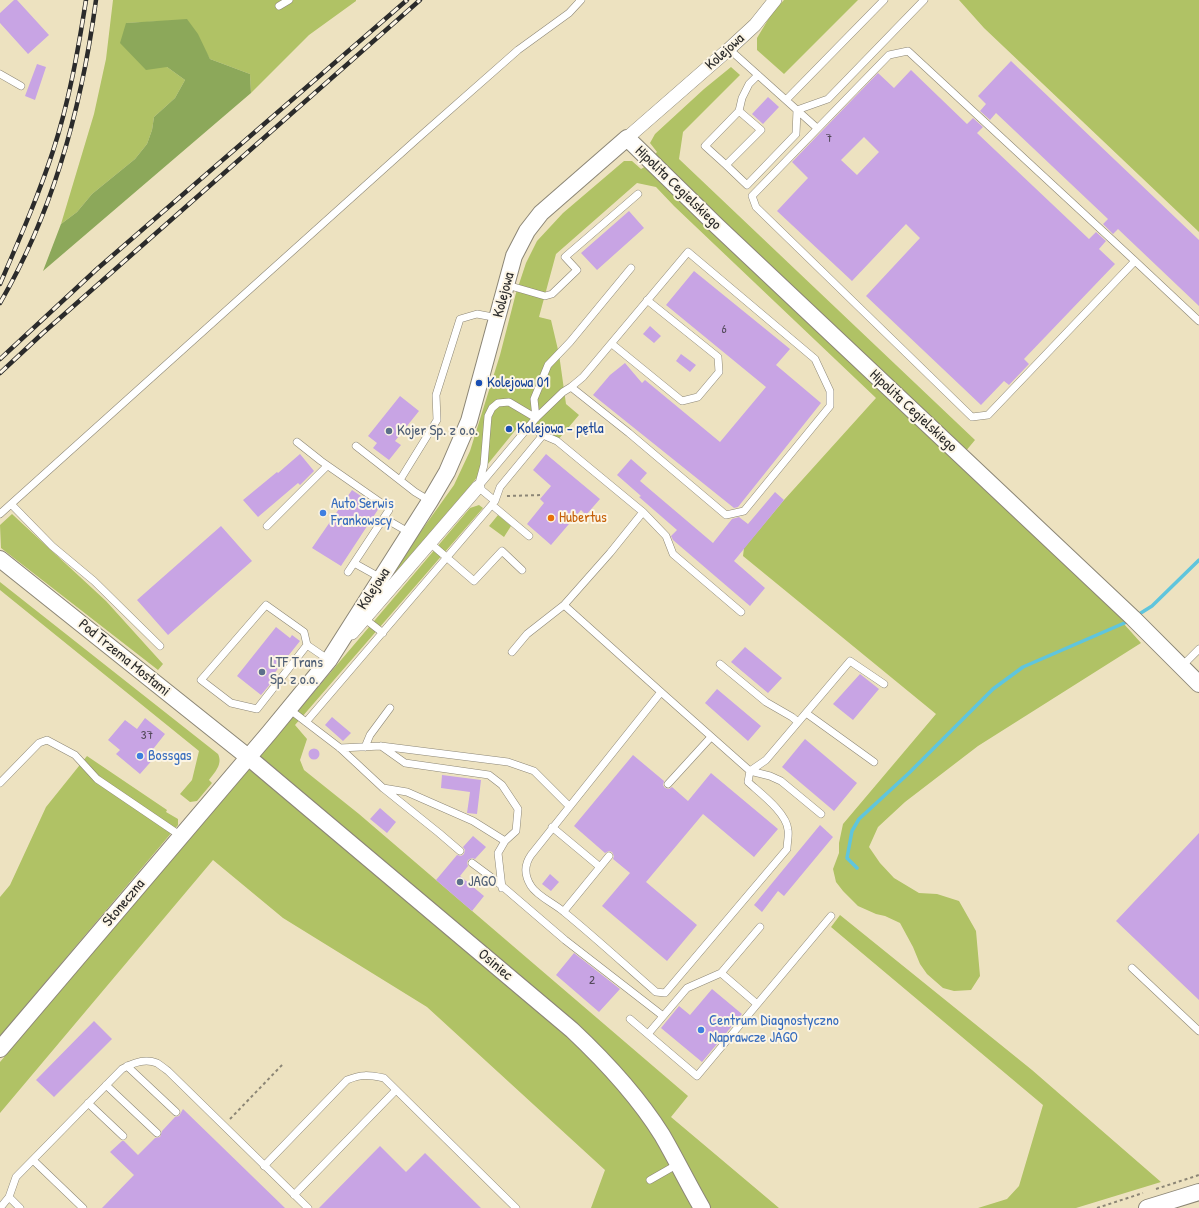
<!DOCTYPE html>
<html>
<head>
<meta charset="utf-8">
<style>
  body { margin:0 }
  canvas { display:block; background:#ede2c0 }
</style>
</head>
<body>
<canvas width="1199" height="1208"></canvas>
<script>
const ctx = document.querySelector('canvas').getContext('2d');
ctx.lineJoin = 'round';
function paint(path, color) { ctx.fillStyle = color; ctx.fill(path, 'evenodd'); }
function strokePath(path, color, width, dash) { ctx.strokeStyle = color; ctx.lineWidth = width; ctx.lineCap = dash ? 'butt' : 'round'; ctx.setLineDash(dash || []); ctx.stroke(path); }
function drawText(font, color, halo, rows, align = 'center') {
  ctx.font = font + ' "Patrick Hand",sans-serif'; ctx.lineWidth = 4; ctx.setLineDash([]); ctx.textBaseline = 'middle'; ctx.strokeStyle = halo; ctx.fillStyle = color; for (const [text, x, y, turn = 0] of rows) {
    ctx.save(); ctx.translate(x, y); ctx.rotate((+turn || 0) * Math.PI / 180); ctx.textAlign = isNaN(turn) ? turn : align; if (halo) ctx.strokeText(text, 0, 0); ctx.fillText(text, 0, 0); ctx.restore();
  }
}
const green = new Path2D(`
  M113,0H356V1L309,35L251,93L250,74L210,59L187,20L126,23L167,67L185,80L175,98L154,117L152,130L147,144L135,159L92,194L77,212L61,224L94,114L106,59Z
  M784,0H858L784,74L757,50V38L772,13Z
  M959,0H1199V232L984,28Z
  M731,67L740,75L683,132L679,159L975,440L965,452L690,192L692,190L688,186L685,188L653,156L657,152L650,143L655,134L704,89Z
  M624,161H632L641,169L646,166L709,226L707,228L711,232L713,230L1128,621L1124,624L1141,643L978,746L905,802L878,827L869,847L880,863L894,878L919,893L937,894L959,901L976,931L980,976L971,990L954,991L943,988L927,974L920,964L913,947L900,923L885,916L876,914L858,906L843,891L836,882L833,869L839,853V843L843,824L936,714L743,556L744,548L784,500L876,398L674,206L656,187L637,183L556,254L539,317L551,320L559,354L566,404L579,415L557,441L522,422L470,486L395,573L394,569L454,485L470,451L500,355L516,293L526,263L537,241L563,213Z
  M479,505L483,508L295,725L307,739L300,760L304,770L359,814L688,1096L671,1117L779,1208H591L605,1170L427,1007L283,918L213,860L0,1113V1062L470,508Z
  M12,514L106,601L163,664L158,670L1,548L0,525Z
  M498,515L511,526L504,537L489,526Z
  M0,582L218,754C223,764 215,772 209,780L212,783L197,801L190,802L180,794L192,780L199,751L0,590Z
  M87,756L167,810L166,812L178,819V825L0,1036V897L10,885L46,807Z
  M840,915L1032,1070L1161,1182L1076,1208H978L1007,1199L1019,1186L1043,1105L831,927Z`);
const forest = new Path2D(`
  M187,19L198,34L210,59L250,74L251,93L43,271L61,224L77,212L92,194L135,159L147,144L152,130L154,117L175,98L185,80L167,67L146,70L120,43L126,23Z`);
const stream = new Path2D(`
  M1136,616L1152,606L1199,560
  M857,868L847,858L852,831L859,819L909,773L993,689L1023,667L1129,621`);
const building = new Path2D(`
  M14,0H17L49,35L28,54L0,23V13Z
  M1011,61L1199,240V306L1118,229L1113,234L1103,224L1108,219L996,113L990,120L980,111L986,104L978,96Z
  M37,64L46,67L35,100L25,96Z
  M911,70L967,124L973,118L983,127L977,133L1089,239L1096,232L1106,241L1099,249L1115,264L1024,359L1029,364L1009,385L1004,381L981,405L866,296L920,238L906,224L852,281L777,211L808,178L792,162L878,73L894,88ZM864,137L879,152L857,175L841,160Z
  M768,97L779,107L763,124L752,114Z
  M629,211L644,228L597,270L581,253Z
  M694,271L790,349L776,365L821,403L738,507L734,508L593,395L610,375L625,363L642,383L645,380L720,442L766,387L666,305Z
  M650,326L661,336L654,343L643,334Z
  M681,354L696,365L690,372L676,361Z
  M400,396L419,411L395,441L401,445L389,460L373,448L377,443L368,436Z
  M300,454L314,471L300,485L298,483L258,517L243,500L277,472L278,473Z
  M546,454L600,499L586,515L581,510L551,545L527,524L544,503L540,499L551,486L533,470Z
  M631,459L647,473L640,481L713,543L732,519L739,517L748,524L775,492L784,500L734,561L765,588L750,606L673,540L671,536L677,530L639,497L641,496L617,475Z
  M352,490L379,508L341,566L312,548Z
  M221,526L252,561L168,635L137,600Z
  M276,627L290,638L292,635L300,641L273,675L276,677L261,695L237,676Z
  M745,647L782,678L768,693L731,662Z
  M860,674L879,689L853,720L833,704Z
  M717,689L761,726L748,741L705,703Z
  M332,717L351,733L343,741L325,725Z
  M145,718L165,734L150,753L155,757L140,774L116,754L120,750L108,740L125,720L137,729Z
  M805,739L857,783L834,811L782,767Z
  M308.5 754a5.5 5.5 0 1 1 11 0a5.5 5.5 0 1 1-11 0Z
  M633,755L664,781L663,785L665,788L669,789L672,787L688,801L711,773L778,829L754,857L703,814L646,882L697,925L667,961L602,906L630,873L613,859L614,856L612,852L609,851L605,853L574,826Z
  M442,775L481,780L477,814L467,813L470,792L441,788Z
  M380,808L396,822L387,833L370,819Z
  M820,825L833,837L784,896L778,891L762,912L754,905Z
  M1199,833V1000L1116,921Z
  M473,836L486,847L475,859L472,858L468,860L467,863L468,866L460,876L484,896L472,911L436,880L457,855L461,856L464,854L465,850L463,847Z
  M550,874L559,882L551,891L542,884Z
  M574,953L620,989L599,1012L556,975Z
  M712,989L742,1014L702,1062L661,1028L679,1006L690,1015Z
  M94,1021L112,1039L54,1097L36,1080Z
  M183,1109L285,1208H102L134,1175L110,1152L122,1141H124L138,1155L155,1138L160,1137L162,1131L175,1117L179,1116Z
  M380,1146L406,1172L425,1153L481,1208H319Z`);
const path = new Path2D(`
  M507,496L543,495
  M230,1119L283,1064
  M1156,1189L1199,1175
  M1097,1208L1143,1193`);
const service = new Path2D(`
  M279,6L289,0
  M729,49L817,128
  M0,74L21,86
  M786,100L884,0
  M739,111L761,130L726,165L705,146L739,111L742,98L749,84L758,75
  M726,165L747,185L796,134L797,110L828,99L924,0
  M1135,261L988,415L972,417L756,207L752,196L889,55L908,51L1135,261L1199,321
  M507,285L545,296L552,294L577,270L565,257L638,194
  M612,344L682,401L698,397L719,372L718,357L647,300
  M536,418L509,402L498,403L492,408L488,416L484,465L478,487L536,418L563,392L571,387L583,377L688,252L815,359L830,391V406L744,511L726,515L629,433L571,387
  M536,418L534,399L548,365L570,342L631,268
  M529,426L543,435L557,441L643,512L666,536L673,554L741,612
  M297,442L321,461L387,507L389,510L348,572
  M356,446L415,492L430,501
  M400,480L437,420L436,395L460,319L477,314L498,318
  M495,501L500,487L543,435
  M11,504L52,546L94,581L160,646
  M492,505L529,536
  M0,514L417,139L518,50L569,13L581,0
  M384,518L410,533
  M267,526L327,466
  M430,543L474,581L502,551L522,570
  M354,563L381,578
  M266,605L304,632L307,645L257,709L231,703L201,680Z
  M564,605L661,692L750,771L748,782C760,793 787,813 788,830C789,836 787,843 787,849L665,993L656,992C626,966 596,938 564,912C555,904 537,896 531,886C524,875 524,865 531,855L661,692
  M365,619L383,633
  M307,645L329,660
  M512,652L527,634L564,605L610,553L643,512
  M720,664L766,702L792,717L798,722
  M1181,667L1199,649
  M289,709L340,748L383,788L439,833L460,851
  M806,713L874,762
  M306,722L495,501L478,487
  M381,746L405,763L489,775L502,785L518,809L516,831L505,841L498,853L502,888
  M365,747L370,735L390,708
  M340,748L381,746L508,762L534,771L569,806
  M750,771L766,760L850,661L884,684
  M750,771L770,776L781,781L821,814
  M0,783L39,743L47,740L75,755L97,779L181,836
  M668,784L711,737
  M383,788L407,792L473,821L505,841
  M552,827L600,867
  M472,863L495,880L565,940L663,1016
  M564,911L609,856
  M1132,968L1199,1031
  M721,973L760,927
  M630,1019L697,1076L831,916
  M648,1034L687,988L721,973L757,1004
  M127,1066L176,1112
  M106,1085L157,1133
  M88,1103L123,1136
  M33,1160L83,1208
  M264,1166L347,1080C362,1074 368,1075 384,1078L516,1208
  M650,1180L678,1164
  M294,1195L396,1090
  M9,1197L20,1208
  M0,1208L9,1197L16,1177L122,1069C132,1063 145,1058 157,1063C160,1065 164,1068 168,1071L308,1208`);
const minor = new Path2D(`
  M627,138L729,49L755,25L775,0
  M352,633L478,487`);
const tertiary = new Path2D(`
  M0,559L248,757L572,1030C606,1062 637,1095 662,1135C676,1159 688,1184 702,1208
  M0,1049L269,733L329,660L430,501L447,472L469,421L514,256L527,231L541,213L627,138L717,226L1133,618L1199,684
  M1147,1208L1199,1192`);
const rail = new Path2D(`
  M0,284C19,240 38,197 53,151C69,102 78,51 86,0
  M0,303C54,211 82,105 96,0
  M0,359L97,269L407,0
  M0,373L43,333L420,0`);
const markers = [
  [479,383,4,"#1a4fb4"],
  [509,429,4,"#1a4fb4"],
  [389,431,4,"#5c6f8a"],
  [323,513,4,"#3f7fe0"],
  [551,518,4,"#e8710a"],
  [262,672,4,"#5c6f8a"],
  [140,756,4,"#3f7fe0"],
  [460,882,4,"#5c6f8a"],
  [701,1030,4,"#3f7fe0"]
];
const numberNames = [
  ["7",829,139],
  ["6",724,330],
  ["37",147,736],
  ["2",592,981]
];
const streetNames = [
  ["Kolejowa",725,52,-42],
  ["Hipolita Cegielskiego",678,188,44],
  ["Kolejowa",504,295,-75],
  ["Hipolita Cegielskiego",913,411,43],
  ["Kolejowa",374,589,-57],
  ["Pod Trzema Mostami",124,658,39],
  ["Słoneczna",124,903,-50],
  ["Osiniec",495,965,40]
];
const transitNames = [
  ["Kolejowa 01",487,383],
  ["Kolejowa - pętla",517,429]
];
const serviceNames = [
  ["Kojer Sp. z o.o.",397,431],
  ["LTF Trans",270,663],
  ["Sp. z o.o.",270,680],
  ["JAGO",468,882]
];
const shopNames = [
  ["Auto Serwis",331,504],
  ["Frankowscy",331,521],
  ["Bossgas",148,756],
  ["Centrum Diagnostyczno",709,1021],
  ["Naprawcze JAGO",709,1038]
];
const foodNames = [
  ["Hubertus",559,518]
];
paint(green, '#b0c265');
paint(forest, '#8ca85a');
strokePath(stream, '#5fc5dd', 3.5);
paint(building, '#c8a4e4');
strokePath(service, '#8c8676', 8);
strokePath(minor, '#8c8676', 14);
strokePath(tertiary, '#8c8676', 18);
strokePath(path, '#8c8676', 2, [3, 3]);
strokePath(service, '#fff', 7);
strokePath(minor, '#fff', 13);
strokePath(tertiary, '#fff', 16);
strokePath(rail, '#2b2b2b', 4.5);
strokePath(rail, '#fcf5e5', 3, [9]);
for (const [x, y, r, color] of markers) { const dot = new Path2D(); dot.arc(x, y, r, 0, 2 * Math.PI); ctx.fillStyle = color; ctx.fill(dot); strokePath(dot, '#fcf5e5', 1.5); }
drawText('13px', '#524959', null, numberNames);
drawText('15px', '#2b2b2b', '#fcf5e5', streetNames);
drawText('15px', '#164399', '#fcf5e5', transitNames, 'left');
drawText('15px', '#4e5e75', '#fcf5e5', serviceNames, 'left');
drawText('15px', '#366cbe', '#fcf5e5', shopNames, 'left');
drawText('15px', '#c56008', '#fcf5e5', foodNames, 'left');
</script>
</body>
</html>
